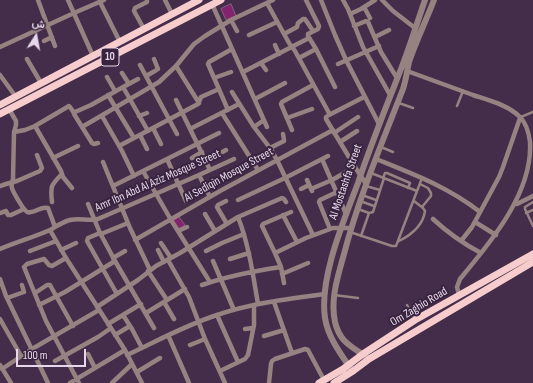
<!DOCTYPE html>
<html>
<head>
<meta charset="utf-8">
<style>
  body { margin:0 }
  #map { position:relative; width:533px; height:383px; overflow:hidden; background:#442d4a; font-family:"Sofia Sans Condensed",Vazirmatn,sans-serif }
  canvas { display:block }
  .north { position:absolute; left:16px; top:16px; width:40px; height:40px; -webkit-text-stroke:3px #39233f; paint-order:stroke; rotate:11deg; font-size:11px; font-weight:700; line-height:16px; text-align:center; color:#e6d8ea }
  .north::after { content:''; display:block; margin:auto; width:14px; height:18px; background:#e6d8ea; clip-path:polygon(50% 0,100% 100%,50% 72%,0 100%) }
  .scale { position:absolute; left:16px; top:349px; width:70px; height:18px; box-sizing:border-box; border:2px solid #e6d8ea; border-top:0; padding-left:5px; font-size:12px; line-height:14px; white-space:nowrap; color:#e6d8ea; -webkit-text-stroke:3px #39233f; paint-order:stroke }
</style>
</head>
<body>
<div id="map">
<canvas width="533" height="383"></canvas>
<div class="north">ش</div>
<div class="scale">100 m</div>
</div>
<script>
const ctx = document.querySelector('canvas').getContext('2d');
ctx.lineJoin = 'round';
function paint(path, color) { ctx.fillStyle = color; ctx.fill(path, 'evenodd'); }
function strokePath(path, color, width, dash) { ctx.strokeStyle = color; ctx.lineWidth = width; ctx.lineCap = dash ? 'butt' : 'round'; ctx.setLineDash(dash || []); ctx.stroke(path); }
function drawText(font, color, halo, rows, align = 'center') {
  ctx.font = font + ' "Sofia Sans Condensed",sans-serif'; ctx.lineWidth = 4; ctx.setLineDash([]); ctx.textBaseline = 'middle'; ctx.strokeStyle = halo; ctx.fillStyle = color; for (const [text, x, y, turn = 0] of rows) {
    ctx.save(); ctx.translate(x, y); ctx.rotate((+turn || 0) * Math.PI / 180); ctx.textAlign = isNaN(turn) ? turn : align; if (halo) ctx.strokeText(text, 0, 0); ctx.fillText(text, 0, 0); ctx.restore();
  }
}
const building = new Path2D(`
  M231,4L236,16L226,20L221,9Z
  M179,217L185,225L179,229L173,221Z`);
const service = new Path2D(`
  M399,103L413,108
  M457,106L463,91
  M521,117L533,112
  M381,147L393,152
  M371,173L417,191
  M383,178L385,173H387L410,183L408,188
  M420,184L428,188L431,193V196L422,207
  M366,186L380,190
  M362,195L376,200
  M360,201L374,206
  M533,202L525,207V209L533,226
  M358,209L369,213L373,212L384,178
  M526,213L533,210
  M350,232L392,246H396L422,178
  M361,236L369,213
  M399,241C411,235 423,226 425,211L423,208L414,201
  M334,295L358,298
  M407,305L415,319`);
const minor = new Path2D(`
  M38,0L55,46
  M68,0L93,56
  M165,0L172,14
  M306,0L319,26L318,29L308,34V36L316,49L335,87
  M321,0L335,35L346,60L379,124
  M343,0L348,9L363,47L390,95
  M382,0L393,11L415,28
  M100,2L120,42
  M267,3L289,43L295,51L329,113V115L326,117V119L355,167L366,184
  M212,4L267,127
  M364,7L370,18
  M350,14L361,9L375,0
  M231,20L237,31
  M354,26L366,21L368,22L381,52L397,78
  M144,29L134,11L135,8L147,2V0
  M284,34L297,27L298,23L303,19H305L313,31
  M249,35L277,22
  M375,37L389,30
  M44,41L52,37
  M275,45L279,54
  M0,47L74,13L104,0
  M299,58L316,49
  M27,59L41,83
  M261,63L266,70
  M338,64L379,46
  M140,65L177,134
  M176,66L199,103
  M407,71C429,79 451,87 473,95C488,100 508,105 520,117C526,123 529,134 530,142C533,193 490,243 460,279L457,287L459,295
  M243,72L309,38
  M122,73L129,84
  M0,75L16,97
  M146,76L155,71L158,69L154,59
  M107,77L115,91
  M214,78L231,72
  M123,87L148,131
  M232,92L254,127L270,148L277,160L313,235
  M108,95L134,138
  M255,99L285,83
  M176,100L210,170
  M9,109L16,121V125L14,132L13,179C12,182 11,185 12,188C13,192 22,207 25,210C27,212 28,213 31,212C37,212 41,206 48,208L55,227
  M228,110L208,64L209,62L232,49
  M222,113L258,170
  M329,115L364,97
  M102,116L122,151L134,176
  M139,116L147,113
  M287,118L312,109
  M35,126L61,171L63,177L72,188
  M82,127L159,82L176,66L194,44L205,36L231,20L273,0
  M254,127L264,120
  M153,128L161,144
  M190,129L239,104
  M292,130L281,104L282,102L313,85
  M14,132L25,130L35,126L69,106L70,107L74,113
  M334,133L358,117
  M140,135L147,149
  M340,142L357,131
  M98,143L94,144L92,143L74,114L75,112L91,105L125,86L138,79
  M119,146L198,104L201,97L219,89
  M270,148L284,141V140L283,134
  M53,158L78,146
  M192,158L202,152
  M167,159L186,201
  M322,159L346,214
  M376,159C413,174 448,187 480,212
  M206,161L226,150
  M103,162L130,228L150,270
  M143,171L171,220L210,282
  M199,175L210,197
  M307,180L312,191
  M0,186L6,184L17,181L40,171L42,168L37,155
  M113,186L219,133
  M301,189L309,185
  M311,189L332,180L355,167
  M238,200L285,178L328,156
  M226,201L218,205L217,207L227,224
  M52,202C50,186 51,185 62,174
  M88,204L100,233L115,261L154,328
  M517,204L533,196
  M0,213L6,211L8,215H11L24,209
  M205,214L215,231
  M283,215L297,242
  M238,217C249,245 253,275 258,304
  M433,219C448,233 464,244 481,253
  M475,222L496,235
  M330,229L319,202L320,200L337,192
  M50,230L66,258L125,350L142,383
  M178,231L187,227
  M100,233L88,238L87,241L117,294
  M101,234L128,223
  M135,240L220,191L333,130
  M461,241L472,227L499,177L503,167L520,118
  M161,243L171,258
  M0,249C17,242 34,237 50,230C57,226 62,222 70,220C79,218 89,221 98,219L199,175L234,159
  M61,250L76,243
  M158,250L164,262
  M30,251L56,241
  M206,251L222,243L244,234
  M275,253L306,238L333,228H351
  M66,258L52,266L49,265L44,259L27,264L24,267L46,321L79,383
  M113,258L125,251
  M230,259L249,253
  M168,260L189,297L205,339L225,383
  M213,261L234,310
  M148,271L167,300
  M282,274L308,263
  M0,279L6,296L48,383
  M284,283L281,267L275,253L262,226L263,224L291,212
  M202,285C228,276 254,271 281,267
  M35,293L47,285H50L73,326
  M7,298L24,292L22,285
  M164,302L174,319
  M274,302L292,353
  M39,305L65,292L115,261
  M97,307L138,280L156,266L180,253L238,217L282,198L284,199L286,202
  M146,313L185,289
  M123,315L132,329L142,348
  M217,315L238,362
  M0,319L21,356
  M108,324L141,304
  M245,329L253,328
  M115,335L130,326
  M168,335L189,383
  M264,336L284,330
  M190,345L205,339
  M88,354L95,368
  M127,355C157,341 186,325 217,315C252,303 289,299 325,294
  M55,361L98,337L111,328
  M0,365L11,383
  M2,369L32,349L99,310
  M220,371L245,359L248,355L254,325V305
  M137,372L160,358
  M70,383L125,350
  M112,383L132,364
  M269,383L271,364L272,361L275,359L305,349L308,350L324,380`);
const tertiary = new Path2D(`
  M369,359C354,347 340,344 335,322C330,299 338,276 344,254C359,197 382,143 403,89C406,80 407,71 409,62C416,41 426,21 434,0
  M351,369C340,353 328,337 325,318C319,278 344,220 358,183C371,144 386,107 401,69C410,46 417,23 425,0`);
const primary = new Path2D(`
  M0,105L199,0
  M0,114L221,0
  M319,383L343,369L363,354L415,320L533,254
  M334,383L353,371L369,359L533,262`);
const shields = [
  [110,57,18]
];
const shieldNames = [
  ["10",110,57]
];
const streetNames = [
  ["Al Sediqin Mosque Street",229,175,-29],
  ["Amr Ibn Abd Al Aziz Mosque Street",158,181,-24],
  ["Al Mostashfa Street",346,182,-71],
  ["Om Zaghio Road",419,307,-31]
];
paint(building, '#84246e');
strokePath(building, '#86637b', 1);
strokePath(service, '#978282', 2.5);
strokePath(minor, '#978282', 4.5);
strokePath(tertiary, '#978282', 6);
strokePath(primary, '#f7cccc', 7);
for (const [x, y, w] of shields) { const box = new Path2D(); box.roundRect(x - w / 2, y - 9, w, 18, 3); ctx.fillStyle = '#39233f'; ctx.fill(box); strokePath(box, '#e6d8ea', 1); }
drawText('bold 11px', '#e6d8ea', null, shieldNames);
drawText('12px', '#e6d8ea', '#39233f', streetNames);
</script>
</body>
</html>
